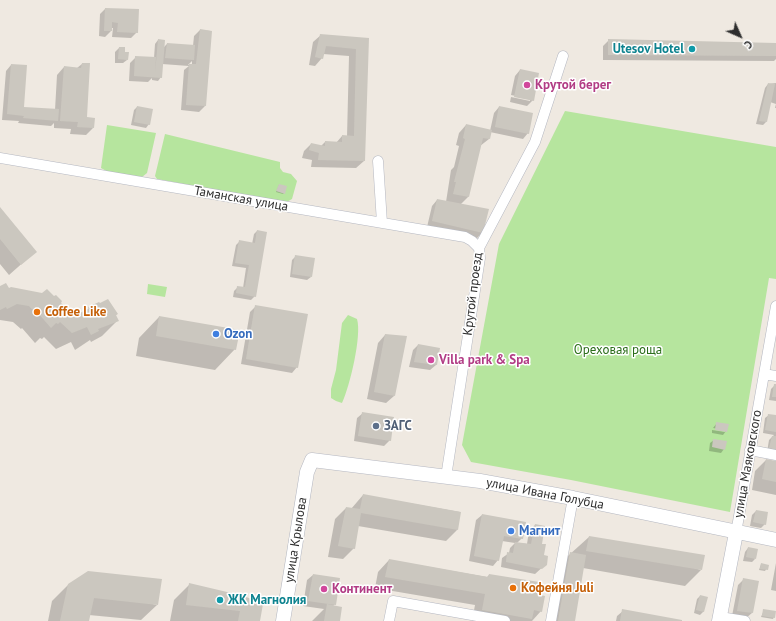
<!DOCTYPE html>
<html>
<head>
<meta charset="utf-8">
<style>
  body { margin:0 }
  #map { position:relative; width:776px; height:621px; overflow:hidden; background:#efe9e1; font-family:"PT Sans",sans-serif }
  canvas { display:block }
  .north { position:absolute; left:720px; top:16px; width:40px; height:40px; -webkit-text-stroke:3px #fff; paint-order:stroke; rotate:135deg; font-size:11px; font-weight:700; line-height:16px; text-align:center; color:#2e2e2e }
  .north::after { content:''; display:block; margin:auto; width:14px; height:18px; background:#2e2e2e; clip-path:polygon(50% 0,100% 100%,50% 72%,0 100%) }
</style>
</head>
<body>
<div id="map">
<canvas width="776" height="621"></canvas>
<div class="north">С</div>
</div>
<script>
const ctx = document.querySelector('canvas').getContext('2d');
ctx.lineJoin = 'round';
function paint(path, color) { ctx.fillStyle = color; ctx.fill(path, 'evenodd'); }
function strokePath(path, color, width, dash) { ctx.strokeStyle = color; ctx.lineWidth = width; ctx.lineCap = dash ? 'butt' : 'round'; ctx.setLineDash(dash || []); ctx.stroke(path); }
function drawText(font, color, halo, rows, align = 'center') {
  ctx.font = font + ' "PT Sans",sans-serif'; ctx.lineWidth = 3; ctx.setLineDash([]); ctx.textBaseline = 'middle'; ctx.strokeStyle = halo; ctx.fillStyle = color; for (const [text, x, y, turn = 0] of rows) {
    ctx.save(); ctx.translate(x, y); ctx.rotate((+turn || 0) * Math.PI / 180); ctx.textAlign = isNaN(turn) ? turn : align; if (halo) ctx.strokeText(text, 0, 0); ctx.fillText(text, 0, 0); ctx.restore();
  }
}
const green = new Path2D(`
  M565,111L776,147V279L769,278L730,512L571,480L471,462L462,445L499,244Z
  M107,125L156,133L147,173L142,177L108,172L101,168Z
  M165,134L280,162V168L283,172L291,174L297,181L292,199L285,203L157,179L155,176Z
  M148,284L167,287L165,297L147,294Z
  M348,315L357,319C362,335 350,386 342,403L336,401L331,398V389L336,370L342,323Z`);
const shadow = new Path2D(`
  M105,9L137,32L131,38L112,37L113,28H111V31L105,37L99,36L100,14Z
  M200,30L211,31L205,106L199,112L181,110L184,70L189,66L162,64L161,77L158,81L152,80V78L148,82L129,81L130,63L136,57L154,58L155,44L158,40L164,47L167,44L193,46L194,36ZM192,61V65H188Z
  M321,35L368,39L364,161L356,168L311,167L312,160L302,158L304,151L311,144L321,146L325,142L336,143L342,136L347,137L349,56L323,54L322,58L315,66L309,65L313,42Z
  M609,40L776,44V59L774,61L603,60V46Z
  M119,48L124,53L127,60L123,63H115V52Z
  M82,64L86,118L93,128L86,135L70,134L71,129L54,128V123L51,126L18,123L19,121L2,120L6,71L11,65L23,108L55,110L57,75L64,67L77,68Z
  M520,70L533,100L527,106L510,102L511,97L530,101V99L511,95L515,76Z
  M776,83V108H775L776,104L770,102L766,122L763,125L756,124L765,88L768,84Z
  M137,107L149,124L146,128L131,125L134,110Z
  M499,107L528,133L523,139L490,132L489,139L480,146L468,197L460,205L482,233L477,238L427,227L432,206L437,200L446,202L451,170L454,167L459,146L456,145L459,133L466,125L490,131L494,113Z
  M279,185L284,193L283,194L276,192Z
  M0,209L35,252L9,275L0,264Z
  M257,231L255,296L251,300L233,297L234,291L238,287L243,288L246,268L232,266L236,245L239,242L252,244L254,234Z
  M296,256L311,277L307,280L290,277L292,260Z
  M0,287L59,303L74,316L85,312L89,308L117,314L115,316L118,320L102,336L91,342L90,340L75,350L71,342L56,349L44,337L42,339L40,338L35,343L22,328L21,329L13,322L0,320Z
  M256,306L297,367L292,373L241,364L250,312Z
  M159,317L235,349L215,370L136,356L139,338Z
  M385,335L394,396L386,403L367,399L378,343Z
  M418,345L439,349L436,365L430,370L409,367L413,350Z
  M775,385H776V401L769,400L771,389Z
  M363,413L390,440L384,446L354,441L357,418Z
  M769,415L776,416V453L767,452L769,440L774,435L763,433L765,418Z
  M717,423L726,431L723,435L712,433V430L725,432V430L713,428Z
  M714,440L724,449L721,453L709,451L710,443Z
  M766,460L776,462V495L752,490L755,471Z
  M363,495L460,512L457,530L446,541L358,526L354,548L343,559L328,557L335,519L346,508L351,509Z
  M756,511L765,524L761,528L750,526L752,515Z
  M482,515L522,538L517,543L527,544L529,531L535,525L546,564L535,574L501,567L502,558L509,553L510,548L515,543L502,541L498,560L493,566L469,561L476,520Z
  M589,537L701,570L685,586L583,568L574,621H549L559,564Z
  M748,548L755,559L752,562L743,561L745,552Z
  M389,560L487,577L489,575L536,595L541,611L532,621H472L475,605L375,588L378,572Z
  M776,563V591L771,590Z
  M761,564L768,566L765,571L759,570Z
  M313,575L335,604L333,606L339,621H312L324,609L303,606L307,580Z
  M744,579L757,582L752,613L746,618L732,616L738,585Z
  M190,584L259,621H170L174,600Z
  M68,585L157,605L141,620L89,615L88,621H48L52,601Z
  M700,596L704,611L700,615L694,613L697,599Z
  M764,610L774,617L773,619L761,617Z
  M623,611L680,621H616L617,616Z`);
const building = new Path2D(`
  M105,8L139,9L138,33L117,32L118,23L112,22V31H104Z
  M200,29L212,31L206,106L186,105L189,64H196Z
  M320,34L369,38L365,161L318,160L319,153L309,150L311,143L325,146V141L342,142V135L354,136L356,49L326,46L323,59L315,57Z
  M158,39L165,40L162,78L134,76L135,56L156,57L155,74Z
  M608,39L776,43V56L608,55Z
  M167,43L195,45L194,60L165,58Z
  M119,47H125V52H129L128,60L118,59Z
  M82,63H90L87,117L95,118L94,128L77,127L78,122L60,121L64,66L81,68Z
  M11,64L27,65L24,107L59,109L58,121L23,118L24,116L7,114Z
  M520,69L539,73L534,101L514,97Z
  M768,83L775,84L767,122L759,121Z
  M137,106L153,109L150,125L134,122Z
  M499,106L533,113L529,134L495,127Z
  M466,124L492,130L490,139L483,138L469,197L453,194L456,182H454L465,139L463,138Z
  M279,184L287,186L285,194L276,191Z
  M437,199L489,209L483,233L432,221Z
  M0,207L37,252L21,265L0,239Z
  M257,230L267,232L256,297L236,293L237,286L245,287L249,265L235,263L239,240L255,243Z
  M295,255L315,258L312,277L292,274Z
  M6,283L9,288L11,287L42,293L47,289L54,296L56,295L62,301L61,303L74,315L89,309L88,307L99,302L100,303L108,299L118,314L116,315L119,321L98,329L99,331L91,335L87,327L72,333L60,322L58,324L56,323L51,328L38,313L37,315L29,306L17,304L7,309L6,307L0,310V286Z
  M255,305L308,314L298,368L246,359Z
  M159,316L240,330L236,350L156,336Z
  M385,334L407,336L395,396L374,392Z
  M418,344L440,348L437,365L414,362Z
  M774,384H776V397H772Z
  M362,412L394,417L391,441L358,436Z
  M768,414L776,415V432L765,430Z
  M716,422L729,424L727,432L715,430Z
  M772,436H776V450L769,448Z
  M713,439L727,441L725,450L712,447Z
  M766,459L776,461V482L762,479Z
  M363,494L461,512L458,530L361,513L355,549L338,546L346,507L360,509Z
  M756,510L768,512L766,525L753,522Z
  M482,514L526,522L523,539L504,536L499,561L474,556Z
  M535,524L545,526L542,544H546L544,555L548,556L547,565L542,569L506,562L507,552L513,553L515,542L531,544Z
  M589,536L705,555L702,570L586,551Z
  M748,547L758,549L756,559L746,557Z
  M570,552L586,555L575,621H558Z
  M389,559L488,577L489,574L539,582L537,594L545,596L542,612L534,610L532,619L482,610L485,594L385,577Z
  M761,563L769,565L768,570L760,569Z
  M88,571L162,579L158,605L94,598L89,621H60L68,584Z
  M313,574L340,578L336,605L308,601Z
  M743,578L759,581L753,613L737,611Z
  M189,583L244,596L263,604L260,621H238L240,611L186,605Z
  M700,595L708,597L704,612L696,610Z
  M327,604L342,607L340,621H324Z
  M622,609L682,620V621H620Z
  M763,609L776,611L775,618L762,616Z`);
const street = new Path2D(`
  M0,158L465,237L472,241L479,248
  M378,161L382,223
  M764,374L776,376
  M750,450L776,455
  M446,477L480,258L479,248L535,142L563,56
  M736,533L776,306
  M720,617L745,621
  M389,621L393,601L505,621
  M551,621L573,498`);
const secondary = new Path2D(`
  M283,621L307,472L312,460L480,481L573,498L776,540
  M719,621L736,533`);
const markers = [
  [692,49,4,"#0f9aa8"],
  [527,85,4,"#d1479c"],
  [37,312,4,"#e8710a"],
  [216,334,4,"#3f7fe0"],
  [431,360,4,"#d1479c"],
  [376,426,4,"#5c6f8a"],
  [511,531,4,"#3f7fe0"],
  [513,588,4,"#e8710a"],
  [324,589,4,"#d1479c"],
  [220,600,4,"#0f9aa8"]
];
const cultureNames = [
  ["Utesov Hotel",684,49],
  ["ЖК Магнолия",228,600,"left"]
];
const hotelNames = [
  ["Крутой берег",535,85],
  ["Villa park & Spa",439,360],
  ["Континент",332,589]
];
const streetNames = [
  ["Таманская улица",241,199,10],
  ["Крутой проезд",473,294,-83],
  ["улица Маяковского",748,464,-80],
  ["улица Ивана Голубца",545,494,11],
  ["улица Крылова",296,540,-81]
];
const foodNames = [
  ["Coffee Like",45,312],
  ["Кофейня Juli",521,588]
];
const shopNames = [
  ["Ozon",224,334],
  ["Магнит",519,531]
];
const parkNames = [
  ["Ореховая роща",618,350]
];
const serviceNames = [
  ["ЗАГС",384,426]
];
paint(green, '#b6e59e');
paint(shadow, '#0003');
paint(building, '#cbc7bf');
strokePath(street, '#b4b7c1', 11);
strokePath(secondary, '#b4b7c1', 15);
strokePath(street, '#fff', 10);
strokePath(secondary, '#fff', 14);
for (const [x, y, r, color] of markers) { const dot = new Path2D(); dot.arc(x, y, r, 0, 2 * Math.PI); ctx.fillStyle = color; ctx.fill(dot); strokePath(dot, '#fff', 1.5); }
drawText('bold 13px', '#0d838f', '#fff', cultureNames, 'right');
drawText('bold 13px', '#b23c85', '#fff', hotelNames, 'left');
drawText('13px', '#2e2e2e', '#fff', streetNames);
drawText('bold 13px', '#c56008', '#fff', foodNames, 'left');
drawText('bold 13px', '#366cbe', '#fff', shopNames, 'left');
drawText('13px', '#2c6e1b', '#fff', parkNames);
drawText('bold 13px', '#4e5e75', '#fff', serviceNames, 'left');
</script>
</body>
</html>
